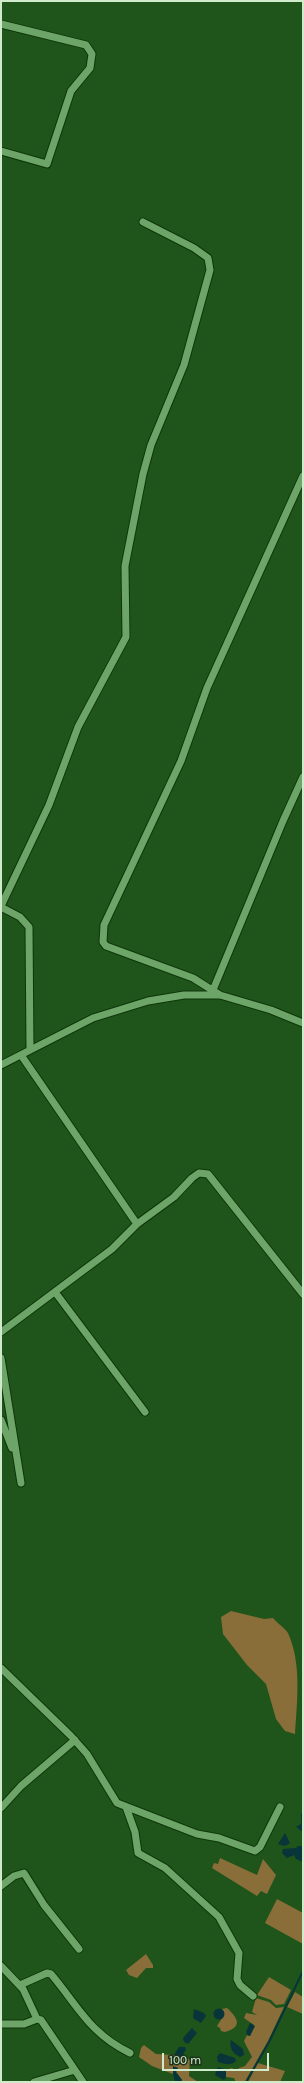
<!DOCTYPE html>
<html>
<head>
<meta charset="utf-8">
<style>
  body { margin:0 }
  #map { position:relative; width:304px; height:2083px; overflow:hidden; background:#1f541a; font-family:Karla,sans-serif }
  canvas { display:block }
  .frame { position:absolute; inset:0; border:2px solid #cfebcb; pointer-events:none }
  .scale { position:absolute; left:162px; top:2053px; width:107px; height:18px; box-sizing:border-box; border:2px solid #cfebcb; border-top:0; padding-left:5px; font-size:12px; line-height:14px; white-space:nowrap; color:#cfebcb; -webkit-text-stroke:3px #1d341b; paint-order:stroke }
</style>
</head>
<body>
<div id="map">
<canvas width="304" height="2083"></canvas>
<div class="frame"></div>
<div class="scale">100 m</div>
</div>
<script>
const ctx = document.querySelector('canvas').getContext('2d');
ctx.lineJoin = 'round';
function paint(path, color) { ctx.fillStyle = color; ctx.fill(path, 'evenodd'); }
function strokePath(path, color, width, dash) { ctx.strokeStyle = color; ctx.lineWidth = width; ctx.lineCap = dash ? 'butt' : 'round'; ctx.setLineDash(dash || []); ctx.stroke(path); }
const green = new Path2D(`
  M231,1611L264,1619L273,1618C277,1623 285,1628 288,1633C302,1664 297,1702 295,1734L285,1731L276,1719L266,1684L247,1665L223,1634L221,1617Z
  M220,1858L257,1875L263,1859L276,1875L267,1894L261,1891L257,1896L212,1868L214,1863L218,1864Z
  M277,1899L303,1913V1944L265,1923Z
  M146,1954L153,1965V1968H146L137,1978L129,1975L126,1970Z
  M269,1977L291,1990L284,2004L276,2005L271,2000L257,1995Z
  M295,1992L303,1997V2014L287,2007Z
  M256,1998L269,2002L276,2008L284,2007L268,2041L245,2082H236L234,2078L226,2077V2070L232,2068L236,2071L239,2068L245,2066L252,2057L244,2041L247,2035L250,2036L254,2025L244,2018L246,2013L257,2015L252,2012Z
  M227,2008C238,2018 243,2027 225,2032L221,2031L220,2028L217,2026L224,2015L222,2009Z
  M144,2045L156,2054L174,2055L180,2059L182,2056L190,2060L189,2076L198,2082H181L182,2080L176,2072L178,2068L174,2067L173,2074L152,2066L139,2057L141,2048Z
  M258,2063L285,2071L280,2082H248Z`);
const water = new Path2D(`
  M301,1813L303,1814V1832L296,1827L301,1824Z
  M285,1833L290,1843L285,1846L278,1844Z
  M298,1846H303V1862L296,1859L294,1855L287,1858L282,1853L283,1849L296,1848Z
  M213.5 2014a5.5 5.5 0 1 1 11 0a5.5 5.5 0 1 1-11 0Z
  M194,2009L204,2013L206,2016L201,2023L193,2018Z
  M250,2023L255,2026L250,2036L247,2035L246,2032Z
  M192,2028L197,2033L188,2044L184,2042L183,2038Z
  M231,2040L243,2049L244,2055L240,2057C233,2053 229,2049 231,2040Z
  M179,2047H185L186,2049L180,2060L174,2055Z
  M220,2053L235,2058L236,2061C230,2066 225,2064 218,2062L217,2057Z
  M173,2066L178,2068L176,2072L182,2080L181,2082H175L173,2074Z
  M218,2067L226,2070V2077L224,2080L215,2075Z`);
const stream = new Path2D(`
  M246,2082L269,2042L303,1971`);
const minor = new Path2D(`
  M1,24L86,45L92,54L90,68L71,91L47,164L1,151
  M1,906L49,805L78,727L126,637L125,566L143,474L151,445L184,365L210,270L208,258L194,248L143,222
  M1,907L20,917L29,927L30,1049
  M213,990L283,821L303,777
  M220,995L193,978L106,946L103,942L104,925L181,761L207,688L303,476
  M1,1065L93,1018L148,1001L184,995H220L271,1010L303,1023
  M137,1224L174,1197L192,1178L199,1173L208,1174L303,1294
  M55,1292L145,1412
  M1,1332L112,1249L137,1224L21,1055
  M1,1358L21,1483
  M1,1420L12,1448
  M1,1668L71,1736L87,1754L117,1803L197,1834L219,1838L255,1851L260,1847L280,1807
  M126,1807L135,1832L138,1853L165,1868L219,1917L239,1953L237,1979L240,1985L253,1996
  M1,1808L21,1786L75,1740
  M1,1886L14,1876L24,1873L44,1905L79,1949
  M1,1966L23,1989L37,2019L41,2020L83,2082
  M20,1985L47,1973L51,1974C78,2006 90,2034 130,2053
  M1,2024H24L37,2019
  M34,2082L75,2070`);
paint(green, '#896e39');
paint(water, '#083539');
strokePath(stream, '#083539', 2);
strokePath(minor, '#0e370b', 9);
strokePath(minor, '#6da467', 7);
</script>
</body>
</html>
